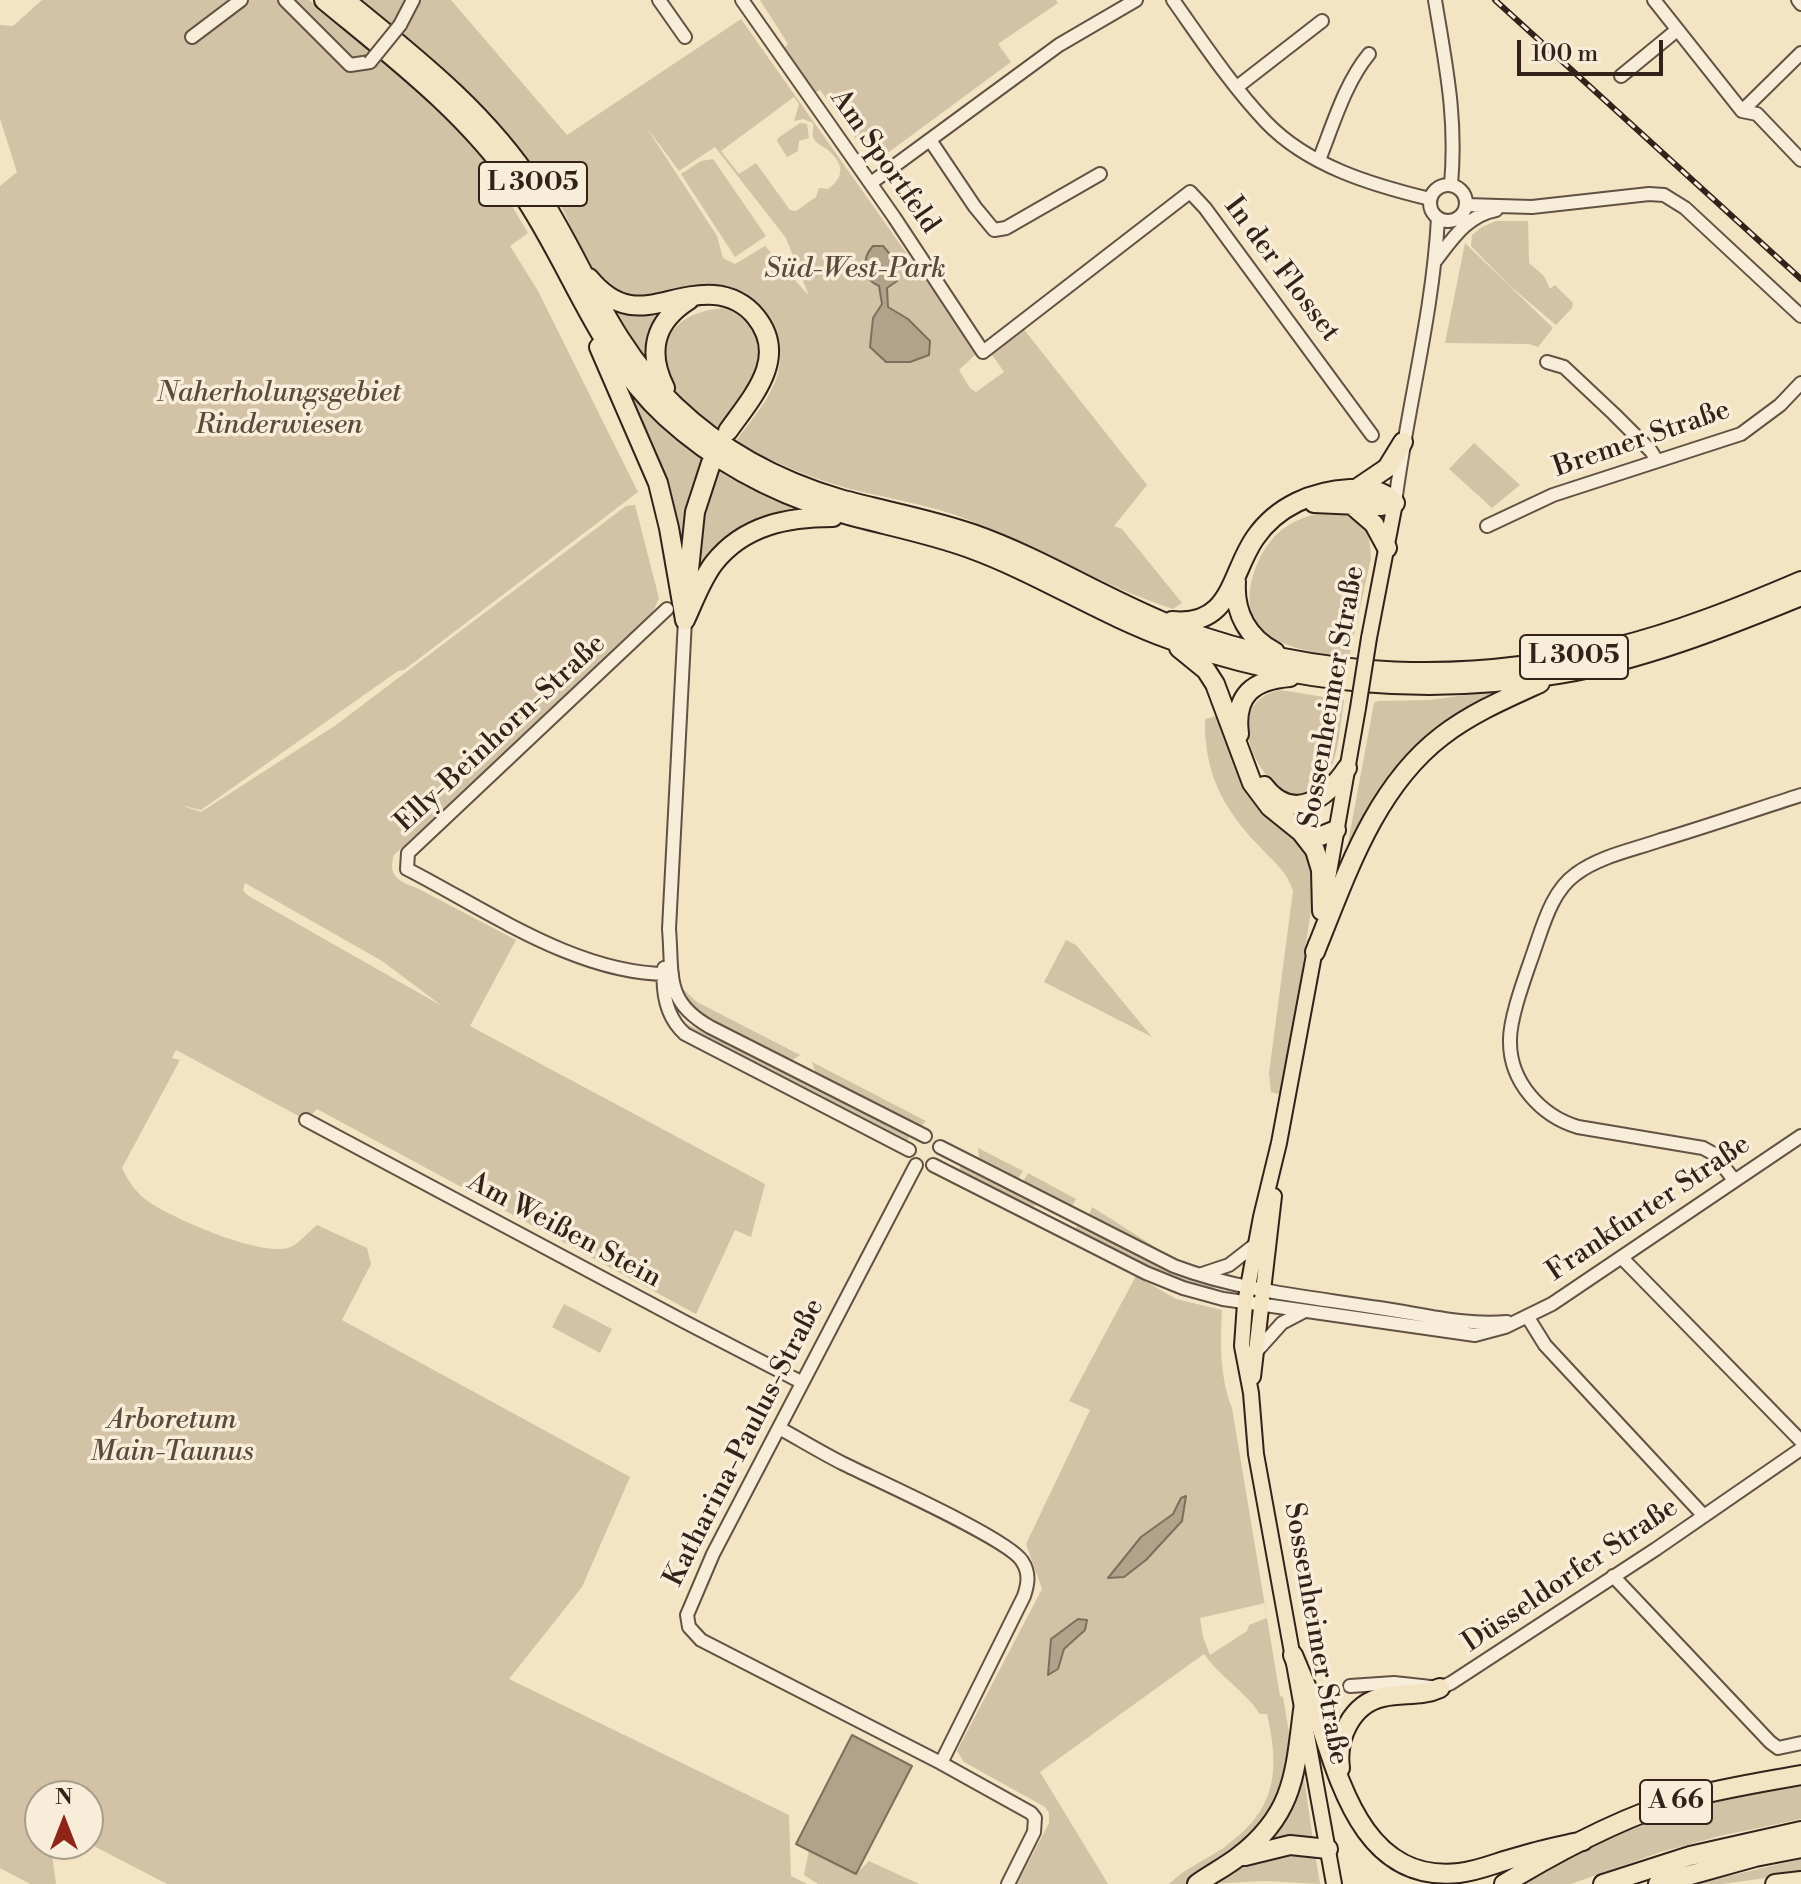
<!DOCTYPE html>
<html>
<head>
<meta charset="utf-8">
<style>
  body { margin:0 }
  #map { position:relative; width:1801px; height:1884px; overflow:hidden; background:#f3e4c3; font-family:"Libre Bodoni",serif }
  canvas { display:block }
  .north { position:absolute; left:24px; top:1780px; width:80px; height:80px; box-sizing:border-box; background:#f7edd8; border:2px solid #a89c8c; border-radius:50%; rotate:0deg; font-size:22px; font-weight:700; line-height:32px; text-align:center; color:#322219 }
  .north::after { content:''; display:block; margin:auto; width:28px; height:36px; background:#8f2418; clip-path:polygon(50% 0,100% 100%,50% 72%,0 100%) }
  .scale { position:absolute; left:1517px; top:40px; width:146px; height:36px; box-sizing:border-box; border:4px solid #322219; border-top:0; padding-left:10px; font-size:24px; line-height:28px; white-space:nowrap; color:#322219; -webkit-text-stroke:6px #f7edd8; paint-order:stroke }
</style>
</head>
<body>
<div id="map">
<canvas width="1801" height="1884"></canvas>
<div class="north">N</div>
<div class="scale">100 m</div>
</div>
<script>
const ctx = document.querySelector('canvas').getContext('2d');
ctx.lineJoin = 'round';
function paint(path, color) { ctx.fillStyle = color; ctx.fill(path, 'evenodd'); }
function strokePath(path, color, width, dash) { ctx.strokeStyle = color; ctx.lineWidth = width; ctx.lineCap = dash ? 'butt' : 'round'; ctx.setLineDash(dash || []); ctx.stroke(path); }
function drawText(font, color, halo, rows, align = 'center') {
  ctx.font = font + ' "Libre Bodoni",serif'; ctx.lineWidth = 7; ctx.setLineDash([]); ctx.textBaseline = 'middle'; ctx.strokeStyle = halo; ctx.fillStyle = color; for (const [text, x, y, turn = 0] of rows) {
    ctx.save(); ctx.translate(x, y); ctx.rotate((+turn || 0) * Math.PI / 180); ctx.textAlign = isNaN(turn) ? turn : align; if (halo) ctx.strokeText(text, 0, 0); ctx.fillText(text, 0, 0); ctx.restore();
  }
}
const green = new Path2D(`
  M42,0H309L403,76L446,118L484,159L528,233L510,246L538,291L638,492L404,670L398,671L201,810L180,805L201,812L336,725L626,506L635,505L659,598L652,615L394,855C387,875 399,882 417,888L516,940L470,1026L765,1184L751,1237L735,1230L696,1314L317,1109L306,1120L176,1050L172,1058L180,1060L122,1168C128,1181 137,1194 149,1202C174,1219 259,1256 288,1248C298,1245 308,1232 317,1225L367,1248L371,1264L342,1320L630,1477L582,1587L509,1679L789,1815L791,1876L807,1884H167L88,1843V1796H40V1844H47L52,1854L56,1884H30L0,1868V186L17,172L0,119V25L13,26ZM245,883L382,961L442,1006L247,895L243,890Z
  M358,0H451L567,135L741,19L977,353L959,370L970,388L976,392L1004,372L990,352L1022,327L1147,485L1114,526L1122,529L1182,603L1173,609C1102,586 1037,545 966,519C930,505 891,499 854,490C812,479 773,462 735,442C767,400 800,366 765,314C726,257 664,318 617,294C583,277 570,207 545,182C484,121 420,61 358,0ZM794,97L799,104L794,121L803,119L813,123C814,128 812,133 813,137C816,144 823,146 828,150C844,164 845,177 828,189L819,188L816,197L796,211L790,210L756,163L739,174L721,151ZM645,125L679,171L715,147L786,238L809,296L765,246L735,264L723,258L717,236Z
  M760,0H1056L1058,3L998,44L1011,62L874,163L820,90L813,94L782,50L788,44Z
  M800,123L807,124L809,138L799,141L798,151L787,157L777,141L778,138Z
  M713,159L766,236L735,257L681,174L701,161Z
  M1496,221H1528L1529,263L1544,276L1550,289L1555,285L1573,303L1572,308L1556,325L1510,286L1471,246L1472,235L1482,227Z
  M1465,243L1553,328L1538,347L1529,344L1445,343Z
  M612,303L675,307L653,372L615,324Z
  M722,308C737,312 748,320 755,334C774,368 738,403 719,428C703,416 683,403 672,386C667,378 666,370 665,361C662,326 691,311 722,308Z
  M616,373C642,406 668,433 702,457L687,510L681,562Z
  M1474,443L1520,485L1492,508L1449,469Z
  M717,470C747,490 784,504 819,513L775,515L742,528L698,580C690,544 706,504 717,470Z
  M1333,511C1364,514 1370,529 1371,558L1349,657C1323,654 1281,649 1261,630C1237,605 1255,555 1277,534C1292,520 1313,513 1333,511Z
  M1515,688L1437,732L1351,854H1346L1374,703L1378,701L1430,700Z
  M1280,690L1344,700C1340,725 1339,757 1326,778C1287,842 1201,706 1280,690Z
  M1216,716L1303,844L1316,877L1284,1090L1277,1094L1271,1092L1269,1073L1293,891C1288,873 1273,861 1260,847C1223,809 1204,773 1205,719Z
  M1066,940L1076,945L1152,1037L1044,982Z
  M683,989L697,1002L800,1055L791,1061L712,1020C699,1012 690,1003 683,989Z
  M681,1021L910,1135L906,1144L688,1031Z
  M812,1062L926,1121L922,1125H913L816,1074Z
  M978,1148L1023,1171L1018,1179L979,1159Z
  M962,1163L1034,1202L1037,1205L1028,1209L958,1172Z
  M1028,1173L1076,1199L1072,1206L1023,1182Z
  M1092,1207L1163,1252L1089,1215Z
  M1078,1224L1169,1271L1215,1287L1213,1292L1145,1266L1074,1231Z
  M1136,1276L1176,1299L1222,1310C1220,1343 1220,1378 1232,1408L1280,1696L1283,1697L1291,1745L1278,1805L1242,1847L1188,1884H1169C1187,1866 1212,1858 1231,1842C1278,1806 1279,1767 1267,1714H1260C1245,1691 1220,1677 1204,1654L1040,1772L1108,1884H1017L1049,1823V1813L1045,1807L964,1762L957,1751L1042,1589L1026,1544L1090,1410L1069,1401ZM1173,1514L1182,1521L1146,1560L1124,1577H1109L1141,1537ZM1265,1603L1267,1618L1249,1625L1247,1631L1210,1655L1203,1637L1200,1618ZM1085,1630L1064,1649L1058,1669L1049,1675L1051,1640Z
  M564,1304L612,1329L600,1353L552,1327Z
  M1303,1770L1313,1840L1260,1846Z
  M1801,1785V1819L1720,1836L1661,1852L1571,1884H1522C1608,1833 1702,1798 1801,1785Z
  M809,1850L856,1874L869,1861L919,1884H818L804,1875Z
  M1315,1853L1320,1884L1266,1881L1207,1884L1229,1870L1269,1854Z
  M1801,1859V1873L1723,1884H1695Z`);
const water = new Path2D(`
  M873,246H883C893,257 898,265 897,281L887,288L888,307L908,319L930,341L929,355L910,362H886L870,347L873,318L882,304L879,286C862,279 861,259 873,246Z
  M1186,1496L1182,1521L1146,1560L1124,1577L1108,1578L1141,1537L1173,1514L1181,1498Z
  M1078,1619L1087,1620L1085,1630L1064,1649L1058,1669L1048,1675L1051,1639Z
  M852,1735L912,1766L856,1874L796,1844Z`);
const minor = new Path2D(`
  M285,0L350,65L370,62
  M659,0L685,37
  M742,0L894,217L983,352L1190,192L1205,208L1372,435
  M1173,0C1202,41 1231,85 1266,122C1308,166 1372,185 1430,199
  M1435,0C1446,67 1457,117 1451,185
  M1654,0L1742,111
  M1798,0L1801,4
  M400,25L413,0
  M192,37L241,0
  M1621,76L1677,30
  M1237,87L1322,21
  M1742,111L1801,53
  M1742,111L1757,114L1801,160
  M930,140L975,207L994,230L1006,228L1100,174
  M1319,160C1333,125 1345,83 1369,54
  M871,183L1059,45L1136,0
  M1430 203a18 18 0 1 1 36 0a18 18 0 1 1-36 0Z
  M1466,205L1532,207L1649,194L1664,195L1685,208L1801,316
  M1436,260C1453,238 1468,215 1496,210
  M1547,362L1564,367L1614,414L1651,451L1657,461
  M1395,503C1407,408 1433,314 1438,218
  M1487,526L1553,495L1741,434L1780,405L1801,383
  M667,609L408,853L407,869C487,910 579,976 672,974
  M685,620L669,929C673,975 664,1001 710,1027L925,1136
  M664,968C662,993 666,1017 685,1034L909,1150
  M306,1120L685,1322L801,1382
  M940,1147L1174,1266C1240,1291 1310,1297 1379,1308C1421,1314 1464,1326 1507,1322
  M916,1165L713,1554L687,1615L689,1627L701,1640L941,1763L1031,1813L1035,1818L1034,1832L1008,1884
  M933,1165L1146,1273L1183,1288L1223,1299L1475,1335L1505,1327L1552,1304L1801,1136
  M1734,1180L1714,1154L1703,1148L1578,1127C1541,1116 1510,1082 1510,1042C1509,1018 1527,972 1535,948C1544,922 1553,890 1576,874C1600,856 1633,850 1661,840C1708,826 1754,810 1801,795
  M1622,1258L1801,1441
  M1202,1274L1229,1265L1256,1244
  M1527,1316L1545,1345L1704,1516
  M1255,1353L1282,1323L1303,1312
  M779,1428C801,1440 822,1453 844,1464C874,1479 1009,1539 1022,1561C1030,1573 1028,1584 1024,1596L941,1763
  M1613,1576L1770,1742L1778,1748L1801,1743
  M1350,1686L1394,1683L1440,1688L1451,1683L1656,1549L1801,1449`);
const major = new Path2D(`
  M1369,638L1395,503
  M1327,884L1358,708
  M1316,944L1279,1143L1261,1217L1245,1303L1242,1346L1251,1393L1256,1454L1334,1884
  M1253,1377L1274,1196`);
const highway = new Path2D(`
  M324,0C394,58 467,113 519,189C572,266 595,351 666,417C714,461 772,492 834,511C878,524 925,532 969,548C1038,573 1100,614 1169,639C1293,685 1429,696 1559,674C1642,660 1723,628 1801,596
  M345,0C415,57 486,112 535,188C584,263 607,342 675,406C721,450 779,481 840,499C884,511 930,519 973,534C1044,559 1108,601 1178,628C1317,680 1471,685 1613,648C1678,632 1740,607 1801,581
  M589,278C632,330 664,292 714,295C730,296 746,304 756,317C789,358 752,397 728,431
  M599,347L658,483L669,528L685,620
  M665,388C647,352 654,322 689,300
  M1356,489L1387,468L1403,442
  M1314,503L1381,506L1395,503
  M1352,505L1374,524L1387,548
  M1236,582C1234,613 1248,638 1275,652
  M687,589L695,512L711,463
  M685,620C694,601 701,580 714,563C744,525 788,517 833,517
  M1172,621C1232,627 1230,574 1255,538C1277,506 1313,491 1350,489C1367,488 1383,489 1395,503
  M1179,648L1206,670L1215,684L1252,783L1270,807L1301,832L1315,850L1321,870L1322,911
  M1239,734C1234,695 1253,680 1290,677
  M1264,786C1293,824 1327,798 1347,768
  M1301,832L1321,836L1336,830
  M1315,952C1346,876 1374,788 1442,736C1472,713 1507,698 1540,683
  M1293,1655C1302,1677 1313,1700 1320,1723C1342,1791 1368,1883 1459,1873C1479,1871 1498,1862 1518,1857C1539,1850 1561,1846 1583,1841
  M1340,1768C1336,1739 1351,1704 1383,1697C1402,1692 1421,1697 1440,1688
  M1245,1856L1290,1845L1328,1849
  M1197,1884C1211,1874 1225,1867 1238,1857C1294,1814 1295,1774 1303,1710
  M1504,1884C1560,1850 1623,1816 1687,1798C1724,1788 1763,1782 1801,1775
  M1603,1884L1690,1856L1801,1831
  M1658,1884L1755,1857L1801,1848
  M1775,1884L1801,1881`);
const rail = new Path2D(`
  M1495,0L1801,279`);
const minorBridge = new Path2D(`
  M370,62L400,25`);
const majorBridge = new Path2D(`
  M1358,708L1369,638`);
const shields = [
  [533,184,108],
  [1574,657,108],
  [1676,1802,72]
];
const shieldNames = [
  ["L 3005",533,184],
  ["L 3005",1574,657],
  ["A 66",1676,1802]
];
const streetNames = [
  ["Am Sportfeld",884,162,55],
  ["In der Flosset",1281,270,53],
  ["Bremer Straße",1642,440,-19],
  ["Sossenheimer Straße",1333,697,-80],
  ["Elly-Beinhorn-Straße",501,734,-43],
  ["Frankfurter Straße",1649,1209,-34],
  ["Am Weißen Stein",564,1231,28],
  ["Katharina-Paulus-Straße",745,1443,-63],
  ["Düsseldorfer Straße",1571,1576,-34],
  ["Sossenheimer Straße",1315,1634,80]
];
const parkNames = [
  ["Süd-West-Park",855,270],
  ["Naherholungsgebiet",279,394],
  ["Rinderwiesen",279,426],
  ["Arboretum",172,1421],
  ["Main-Taunus",172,1453]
];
paint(green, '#d2c3a6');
paint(water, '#b1a289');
strokePath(water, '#7e6f5c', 2);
strokePath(minor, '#625244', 16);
strokePath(major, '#322219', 18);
strokePath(highway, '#322219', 22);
strokePath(minor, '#f7edd8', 12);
strokePath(major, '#f3e4c3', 14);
strokePath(highway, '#f3e4c3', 18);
strokePath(rail, '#322219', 6);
strokePath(rail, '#f7edd8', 3, [9]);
strokePath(minorBridge, '#625244', 16, []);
strokePath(majorBridge, '#322219', 18, []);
strokePath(minorBridge, '#f7edd8', 12);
strokePath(majorBridge, '#f3e4c3', 14);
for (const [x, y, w] of shields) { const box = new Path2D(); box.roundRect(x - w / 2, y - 22, w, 44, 6); ctx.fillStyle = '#f7edd8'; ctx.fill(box); strokePath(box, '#322219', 2); }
drawText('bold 26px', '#322219', null, shieldNames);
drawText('28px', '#322219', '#f7edd8', streetNames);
drawText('italic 28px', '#5a4a3c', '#f7edd8', parkNames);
</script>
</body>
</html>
